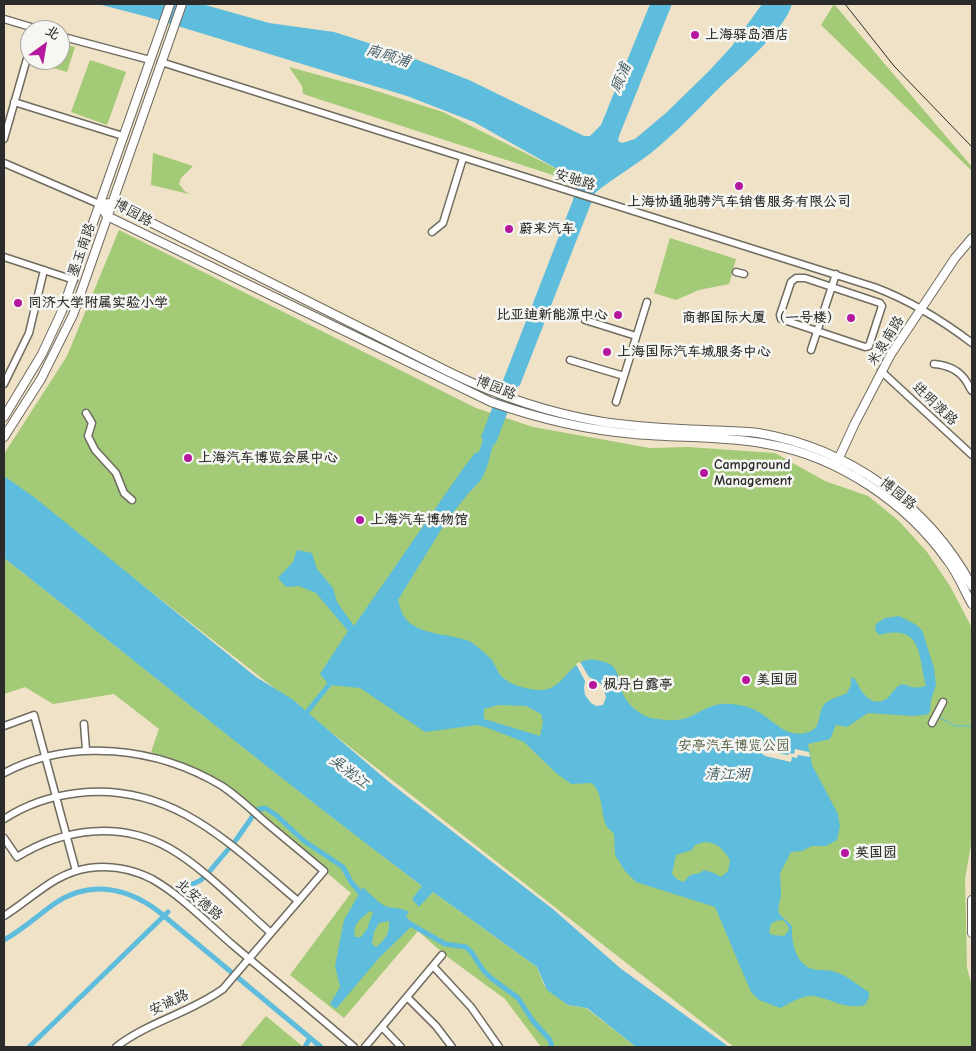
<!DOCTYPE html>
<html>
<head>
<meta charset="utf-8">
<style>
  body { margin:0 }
  #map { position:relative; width:976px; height:1051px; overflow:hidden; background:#efe2c6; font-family:"Comic Neue","LXGW WenKai TC",sans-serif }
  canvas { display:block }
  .frame { position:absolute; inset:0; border:5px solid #2b2b2b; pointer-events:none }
  .north { position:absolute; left:20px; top:20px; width:50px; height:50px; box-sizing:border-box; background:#f6f6f2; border:1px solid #a5a5a2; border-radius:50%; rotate:32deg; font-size:14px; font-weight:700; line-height:20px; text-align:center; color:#2b2b2b }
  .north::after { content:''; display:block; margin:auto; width:18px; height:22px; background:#b5179e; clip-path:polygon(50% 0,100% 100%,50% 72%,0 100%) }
</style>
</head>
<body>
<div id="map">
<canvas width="976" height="1051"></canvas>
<div class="frame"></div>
<div class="north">北</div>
</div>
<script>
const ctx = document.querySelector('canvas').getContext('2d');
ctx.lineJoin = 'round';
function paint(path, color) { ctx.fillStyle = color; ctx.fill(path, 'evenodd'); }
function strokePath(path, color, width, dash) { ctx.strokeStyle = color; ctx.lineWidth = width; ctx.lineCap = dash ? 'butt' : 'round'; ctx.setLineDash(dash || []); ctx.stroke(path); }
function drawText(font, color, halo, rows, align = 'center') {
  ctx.font = font + ' "Comic Neue","LXGW WenKai TC",sans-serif'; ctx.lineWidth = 5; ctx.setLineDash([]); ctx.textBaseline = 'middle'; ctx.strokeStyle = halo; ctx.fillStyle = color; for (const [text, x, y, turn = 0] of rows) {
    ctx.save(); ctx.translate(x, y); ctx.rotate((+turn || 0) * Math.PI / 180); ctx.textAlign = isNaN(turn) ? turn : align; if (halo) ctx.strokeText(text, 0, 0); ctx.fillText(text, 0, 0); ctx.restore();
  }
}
const green = new Path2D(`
  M834,4L972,167V171L821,25Z
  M60,43L75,47L67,72L39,64L40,60H60Z
  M90,60L126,72L107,125L71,112Z
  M289,67L367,88L443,112L571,176L568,180L303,94L302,86Z
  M153,153L193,166L181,178L179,184C183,189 185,193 193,195L151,185Z
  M119,230L476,408L533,427L650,448L688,447L775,453L825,481L868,496L899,521L927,552L950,586L972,628V839L965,879L967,968L972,986V1047H734L4,477V454L67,356Z
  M670,238L736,259L729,284L699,290L676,300L654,293Z
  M4,558C143,667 281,779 422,886L418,906L433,892L537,967L544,985L568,1005L586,1008L636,1047H541L505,999L445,955L418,931L344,1018L290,975L351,893L221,784L197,770L151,752L159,729L114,694L53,704L25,687L4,694Z
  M266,1016L302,1046L303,1047H240Z`);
const water = new Path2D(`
  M98,4H202L269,23L334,32L400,53L469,80L584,136H590L601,125L650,4H672L619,136L618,141L622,143L635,139L667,112L710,70L732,46L762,4H792C785,30 741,67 720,87C698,109 676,133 651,153C633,167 613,178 595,193L520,385L517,387L496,443L493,445L487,467L481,480L467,495L447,520L398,600C401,611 403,619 413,625C430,636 453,634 471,642C477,646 486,654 491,659C495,664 497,671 501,676C510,685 530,691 543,690C566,688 571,655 596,660C624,664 615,679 625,698C629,705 638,712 645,716C649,718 655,719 659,719C668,721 680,721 689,717C701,712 713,702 728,704C737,704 748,706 757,711C774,720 787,741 811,731C821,726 818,716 822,708C826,699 839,697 847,693L851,685V677L855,679C861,691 870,708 886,699C891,696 894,688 900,685C904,683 907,686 911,687C915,688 922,687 926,686C918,656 923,623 879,635L875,630L876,624L885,618L899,616L915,624L922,630L934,668L936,685L931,700L930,712L926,715L912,716L868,713L847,727L836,725L830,739L808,744L812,765L838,814L840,826L837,840L826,846H812L802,851L791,852L780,873L781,895L778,910L780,915L792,926C791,941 795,963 812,969C819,971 828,969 835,972C847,975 858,986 869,992V997L865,1005C845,1010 832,999 814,996C803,994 789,1004 780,1008L759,1000L751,992L715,907L636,882L625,871L615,855L614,834C612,831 607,828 606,825C600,810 604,796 592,783L571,784L556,773L524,742L488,728L477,725L425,732L360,688L329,685L320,674L348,631L316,593L299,586L286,587L278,578L293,562L297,550L312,553L317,569L333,588L337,602L354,626L462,470L475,453L479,452L483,440L481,437L573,200L576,189L575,179L474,122L407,96L148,17ZM498,705L526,706L541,714L543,722L540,736L484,719V709ZM704,842C717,842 724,850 730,860L728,871L721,877L714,873L704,870L700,873L690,875L684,882L678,880L672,874L676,855L692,850L695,845ZM783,920L788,926L789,930L784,936L772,935L769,932L771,924L776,921Z
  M4,476L34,497L256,677L292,699L389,782L554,910L620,968L729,1047H636L587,1008L568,1005L547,990L537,967L433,892L419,907L412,899L422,886C280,779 143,667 4,558Z
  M363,887C369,893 378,902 385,906C393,909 402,907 409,912L406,916L413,925L379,958L336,1009L330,1004L340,987L335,966L344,920ZM370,911L373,912L367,929L361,937H355C352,924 361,918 370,911ZM389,921C390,933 385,940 376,947L372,944L374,932L379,923Z`);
const pier = new Path2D(`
  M580,662L589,677L597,681L603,686L606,697L603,705L596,706L591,703L585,695L584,688L585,681L576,664Z
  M767,743L779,746L778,753L788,755L789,753L794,754L795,749L809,752L810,757L798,755L797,758L792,757L791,762L765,756L761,753V749L763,746Z`);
const stream = new Path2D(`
  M939,717L955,726H972`);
const canal = new Path2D(`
  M303,717L332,681
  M187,887L201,880L209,872L236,840L257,810L265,808L276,815L304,841L343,867L351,882L363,896
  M407,922L445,944L466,947L472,953L483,970L491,978L518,998L533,1021L550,1040L552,1047
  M4,940C22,930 37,916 54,904C89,880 126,887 158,911L321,1047
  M29,1047L168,912
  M305,1047L310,1038`);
const minor = new Path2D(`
  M4,19L41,30
  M60,36L150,60
  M161,62L874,287C909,300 943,321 972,343
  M14,102L123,136
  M4,139L30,48
  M4,163L99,204
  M432,232L443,223L463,158
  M4,257L74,280
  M736,272L744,274
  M796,278H805L880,303L882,306L869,346L865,347L781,319L780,315L791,282Z
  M585,320L636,336
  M811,350L836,274
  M570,360L624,376
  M934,364C946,365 959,370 966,381C969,385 969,388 972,391
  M881,371L972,455
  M4,384L29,333L44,270
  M616,402L647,302
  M86,413L92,423L88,436L95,450L116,473L124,493L132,500
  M932,723L943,702
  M84,724L86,750
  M4,726L34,715L76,871
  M4,773C71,737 157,747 222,786C237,796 250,808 263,820C283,837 304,854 324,871L223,989C190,1013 148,1022 116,1047
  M4,819C27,804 52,796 78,793C173,782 232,846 298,901
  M4,838L17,857C64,828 120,821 169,848C203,867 241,907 271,933
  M4,916C33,898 54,873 89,868C110,865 133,869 152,879C182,896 208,924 234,946C274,980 315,1013 354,1047
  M433,966L471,1007L499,1047
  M407,997L436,1026L452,1047
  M382,1027L401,1047
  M365,1047L442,955`);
const major = new Path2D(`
  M99,204L107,216L491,402C537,418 585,430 635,434C677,438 726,436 767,444C838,456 907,503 948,561C958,574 964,590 972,604
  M99,204L112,203L449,372C498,396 549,413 603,422C637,427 671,429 705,430C723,431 741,431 758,433C849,448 929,506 972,586
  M4,417L42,354L62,311L170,4
  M4,437L41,379L73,315L182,4
  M837,462L855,423L891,354L955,258L972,238
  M972,900V933`);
const rail = new Path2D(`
  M845,4L894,66L972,147`);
const markers = [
  [695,35,5,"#b5179e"],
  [739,186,5,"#b5179e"],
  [509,229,5,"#b5179e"],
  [18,303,5,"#b5179e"],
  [618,315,5,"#b5179e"],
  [851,318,5,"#b5179e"],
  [607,352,5,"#b5179e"],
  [188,458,5,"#b5179e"],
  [704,473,5,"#b5179e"],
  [360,520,5,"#b5179e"],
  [746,680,5,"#b5179e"],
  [593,685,5,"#b5179e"],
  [845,853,5,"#b5179e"]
];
const poiNames = [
  ["上海驿岛酒店",705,35],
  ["上海协通驰骋汽车销售服务有限公司",739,202,"center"],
  ["蔚来汽车",519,229],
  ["同济大学附属实验小学",28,303],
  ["比亚迪新能源中心",608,315,"right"],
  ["商都国际大厦 （一号楼）",841,318,"right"],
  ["上海国际汽车城服务中心",617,352],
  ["上海汽车博览会展中心",198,458],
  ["Campground",714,465],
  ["Management",714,481],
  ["上海汽车博物馆",370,520],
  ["美国园",756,680],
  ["枫丹白露亭",603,685],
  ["英国园",855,853]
];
const streetNames = [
  ["安驰路",575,180,17],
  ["博园路",133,213,29],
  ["墨玉南路",82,250,-71],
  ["米泉南路",886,341,-58],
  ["博园路",496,388,22],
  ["进明渡路",935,404,43],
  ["博园路",898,494,39],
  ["北安德路",199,900,40],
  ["安诚路",169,1003,-25]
];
const parkNames = [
  ["安亭汽车博览公园",734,746]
];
const waterNames = [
  ["南顾浦",388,56,17],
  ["顾浦",621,78,-68],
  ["吴淞江",349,772,38],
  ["清江湖",727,775]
];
paint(green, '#a3ca76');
paint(water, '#5ebcdc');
paint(pier, '#efe2c6');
strokePath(stream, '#5ebcdc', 1);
strokePath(canal, '#5ebcdc', 5);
strokePath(minor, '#706b61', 9);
strokePath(major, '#706b61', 10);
strokePath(minor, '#fff', 6);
strokePath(major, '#fff', 8);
strokePath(rail, '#2b2b2b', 1);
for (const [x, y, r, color] of markers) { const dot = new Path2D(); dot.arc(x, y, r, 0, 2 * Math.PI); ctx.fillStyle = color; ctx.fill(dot); strokePath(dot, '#f6f6f2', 2); }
drawText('bold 14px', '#2b2b2b', '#f6f6f2', poiNames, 'left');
drawText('14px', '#2b2b2b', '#f6f6f2', streetNames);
drawText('14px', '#4f5b42', '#f6f6f2', parkNames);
drawText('italic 15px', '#3a5660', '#f6f6f2', waterNames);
</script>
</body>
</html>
